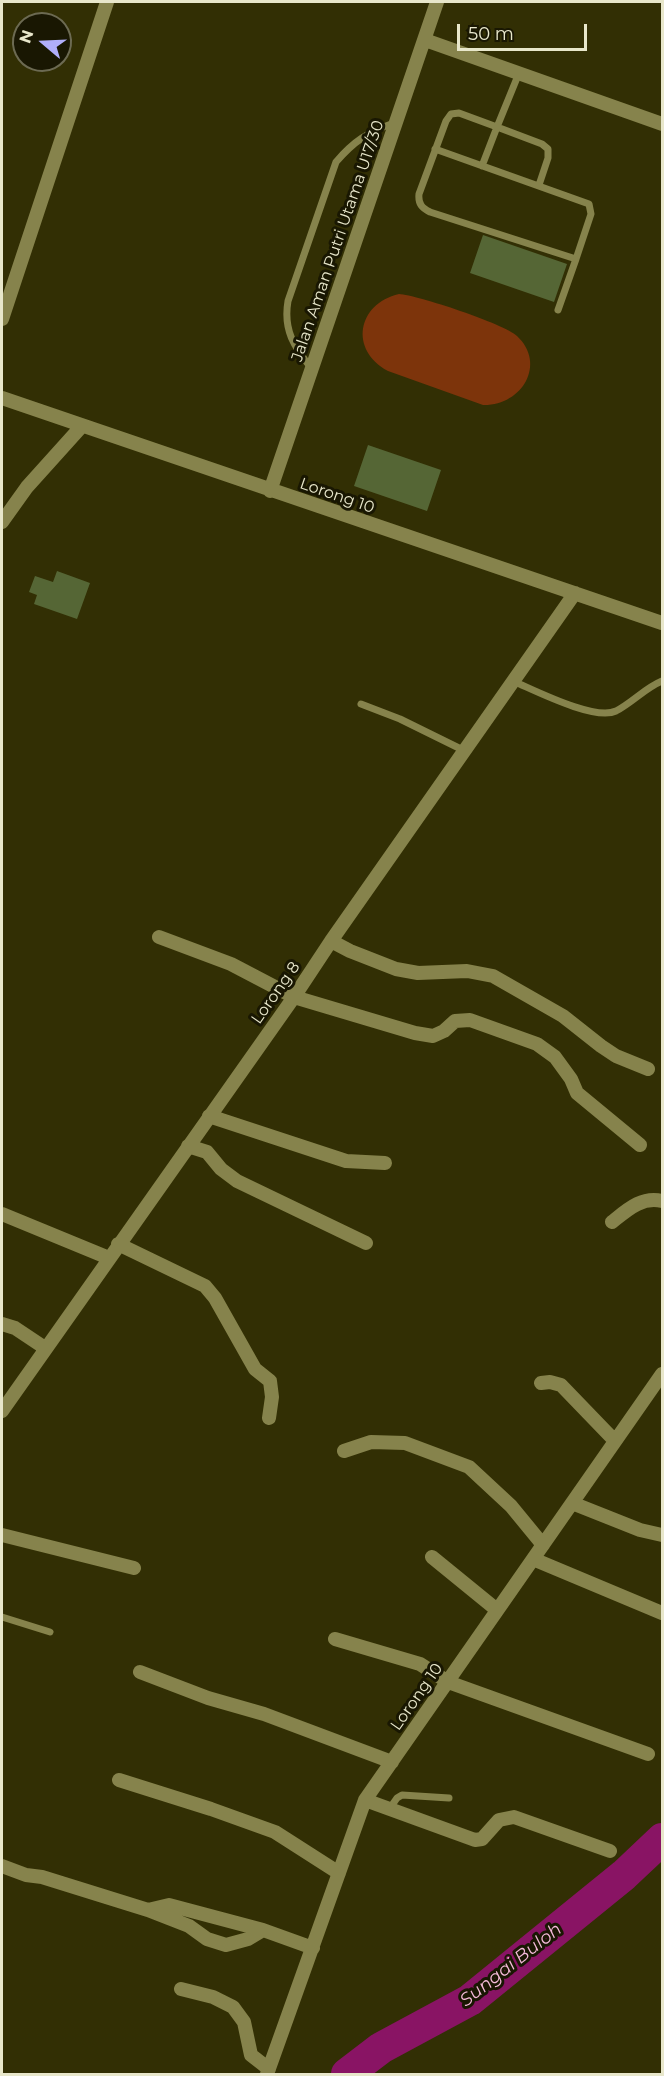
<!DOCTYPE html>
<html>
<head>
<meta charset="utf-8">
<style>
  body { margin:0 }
  #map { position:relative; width:664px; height:2076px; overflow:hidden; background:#322f04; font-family:Montserrat,sans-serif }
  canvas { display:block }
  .frame { position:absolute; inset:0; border:3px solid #e8e7cb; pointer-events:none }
  .north { position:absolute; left:12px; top:12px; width:60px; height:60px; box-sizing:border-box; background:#191702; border:2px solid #6c6a52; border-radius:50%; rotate:289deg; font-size:16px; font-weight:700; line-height:24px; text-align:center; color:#e8e7cb }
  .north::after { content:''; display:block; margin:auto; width:21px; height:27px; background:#b0aefa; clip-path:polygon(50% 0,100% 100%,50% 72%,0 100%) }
  .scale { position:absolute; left:457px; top:24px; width:130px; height:27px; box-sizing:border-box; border:3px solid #e8e7cb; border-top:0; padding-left:8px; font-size:18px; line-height:21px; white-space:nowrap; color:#e8e7cb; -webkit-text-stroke:4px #191702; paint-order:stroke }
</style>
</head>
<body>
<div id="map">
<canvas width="664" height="2076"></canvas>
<div class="frame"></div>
<div class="north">N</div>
<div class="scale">50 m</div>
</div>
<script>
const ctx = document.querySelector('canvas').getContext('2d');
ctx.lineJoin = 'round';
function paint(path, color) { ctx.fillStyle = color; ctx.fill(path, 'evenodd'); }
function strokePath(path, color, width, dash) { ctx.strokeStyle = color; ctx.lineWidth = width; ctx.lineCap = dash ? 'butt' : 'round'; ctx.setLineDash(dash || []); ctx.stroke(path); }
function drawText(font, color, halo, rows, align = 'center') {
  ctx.font = font + ' Montserrat,sans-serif'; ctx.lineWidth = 6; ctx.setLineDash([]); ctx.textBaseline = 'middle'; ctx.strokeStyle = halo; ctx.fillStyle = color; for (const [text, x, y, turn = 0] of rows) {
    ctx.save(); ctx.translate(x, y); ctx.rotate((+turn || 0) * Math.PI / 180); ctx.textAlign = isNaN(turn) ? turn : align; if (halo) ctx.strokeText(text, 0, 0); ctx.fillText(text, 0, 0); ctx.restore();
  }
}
const green = new Path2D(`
  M399,294C417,295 505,324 517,336C547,364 522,406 483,405L388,371C349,350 357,304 399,294Z`);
const river = new Path2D(`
  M347,2074L381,2048L470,2000L624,1875L662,1839`);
const building = new Path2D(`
  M483,235L567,264L554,302L470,273Z
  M368,445L441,470L427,511L354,486Z
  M57,571L90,583L77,619L34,604L37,595L29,592L35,576L53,582Z`);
const service = new Path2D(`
  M435,149L589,204L591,214L576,259L430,212C422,208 418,204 419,194L446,121L451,114L459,113L497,127L519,73
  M482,166L497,127L542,144L548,149V158L539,185
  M558,310L576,259
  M312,369C294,347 283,330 288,301L336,162C354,141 368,132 394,123
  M515,682C536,691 595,721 616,711C633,702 645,688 662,681
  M361,704L400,719L465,751
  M2,1617L50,1632
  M390,1808L397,1798L402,1795L449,1798`);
const minor = new Path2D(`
  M425,40L662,124
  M2,319L107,2
  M2,398L662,623
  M270,491L437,2
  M2,522L27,487L81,427
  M159,937L231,964L294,997L415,1033L433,1036L444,1031L455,1021L470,1020L537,1044L555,1057L571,1079L577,1093L640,1145
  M331,941L350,951L396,969L418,973L467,971L493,976L563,1016L601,1046L616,1056L648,1069
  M209,1116L346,1161L385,1163
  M188,1146L207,1152L221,1169L237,1181L366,1243
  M2,1214L109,1258
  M612,1222C627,1210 642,1196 662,1201
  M118,1244L205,1286L215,1298L255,1369L270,1381L272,1397L269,1418
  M2,1324L15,1328L45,1348
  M541,1383L550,1382L561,1385L615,1441
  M2,1411L294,997L331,941L575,593
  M344,1451L371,1442L405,1443L469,1467L511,1506L543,1545
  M572,1503L640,1530L662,1535
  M2,1535L134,1568
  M432,1557L497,1610
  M533,1559L662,1613
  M335,1639L420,1664L448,1682L648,1754
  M140,1672L208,1698L264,1714L392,1762
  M119,1780L211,1809L275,1832L339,1873
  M365,1800L475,1840L482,1839L499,1820L514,1817L610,1851
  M2,1866L26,1875L42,1877L148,1910L169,1905L263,1930L313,1948
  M148,1910L189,1926L207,1939L226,1945L248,1939L263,1930
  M181,1989L213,1997L233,2007L244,2022L251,2055L269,2069
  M267,2074L365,1800L662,1374`);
const streetNames = [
  ["Jalan Aman Putri Utama U17/30",338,241,-71],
  ["Lorong 10",337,496,19],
  ["Lorong 8",276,993,-55],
  ["Lorong 10",417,1697,-55]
];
const waterNames = [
  ["Sungai Buloh",511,1965,-38]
];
paint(green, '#7d340b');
strokePath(river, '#891464', 32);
paint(building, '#556635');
strokePath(service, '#86834c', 7);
strokePath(minor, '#86834c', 14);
drawText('16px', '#e8e7cb', '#191702', streetNames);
drawText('italic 18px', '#f5bada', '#191702', waterNames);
</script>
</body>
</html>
